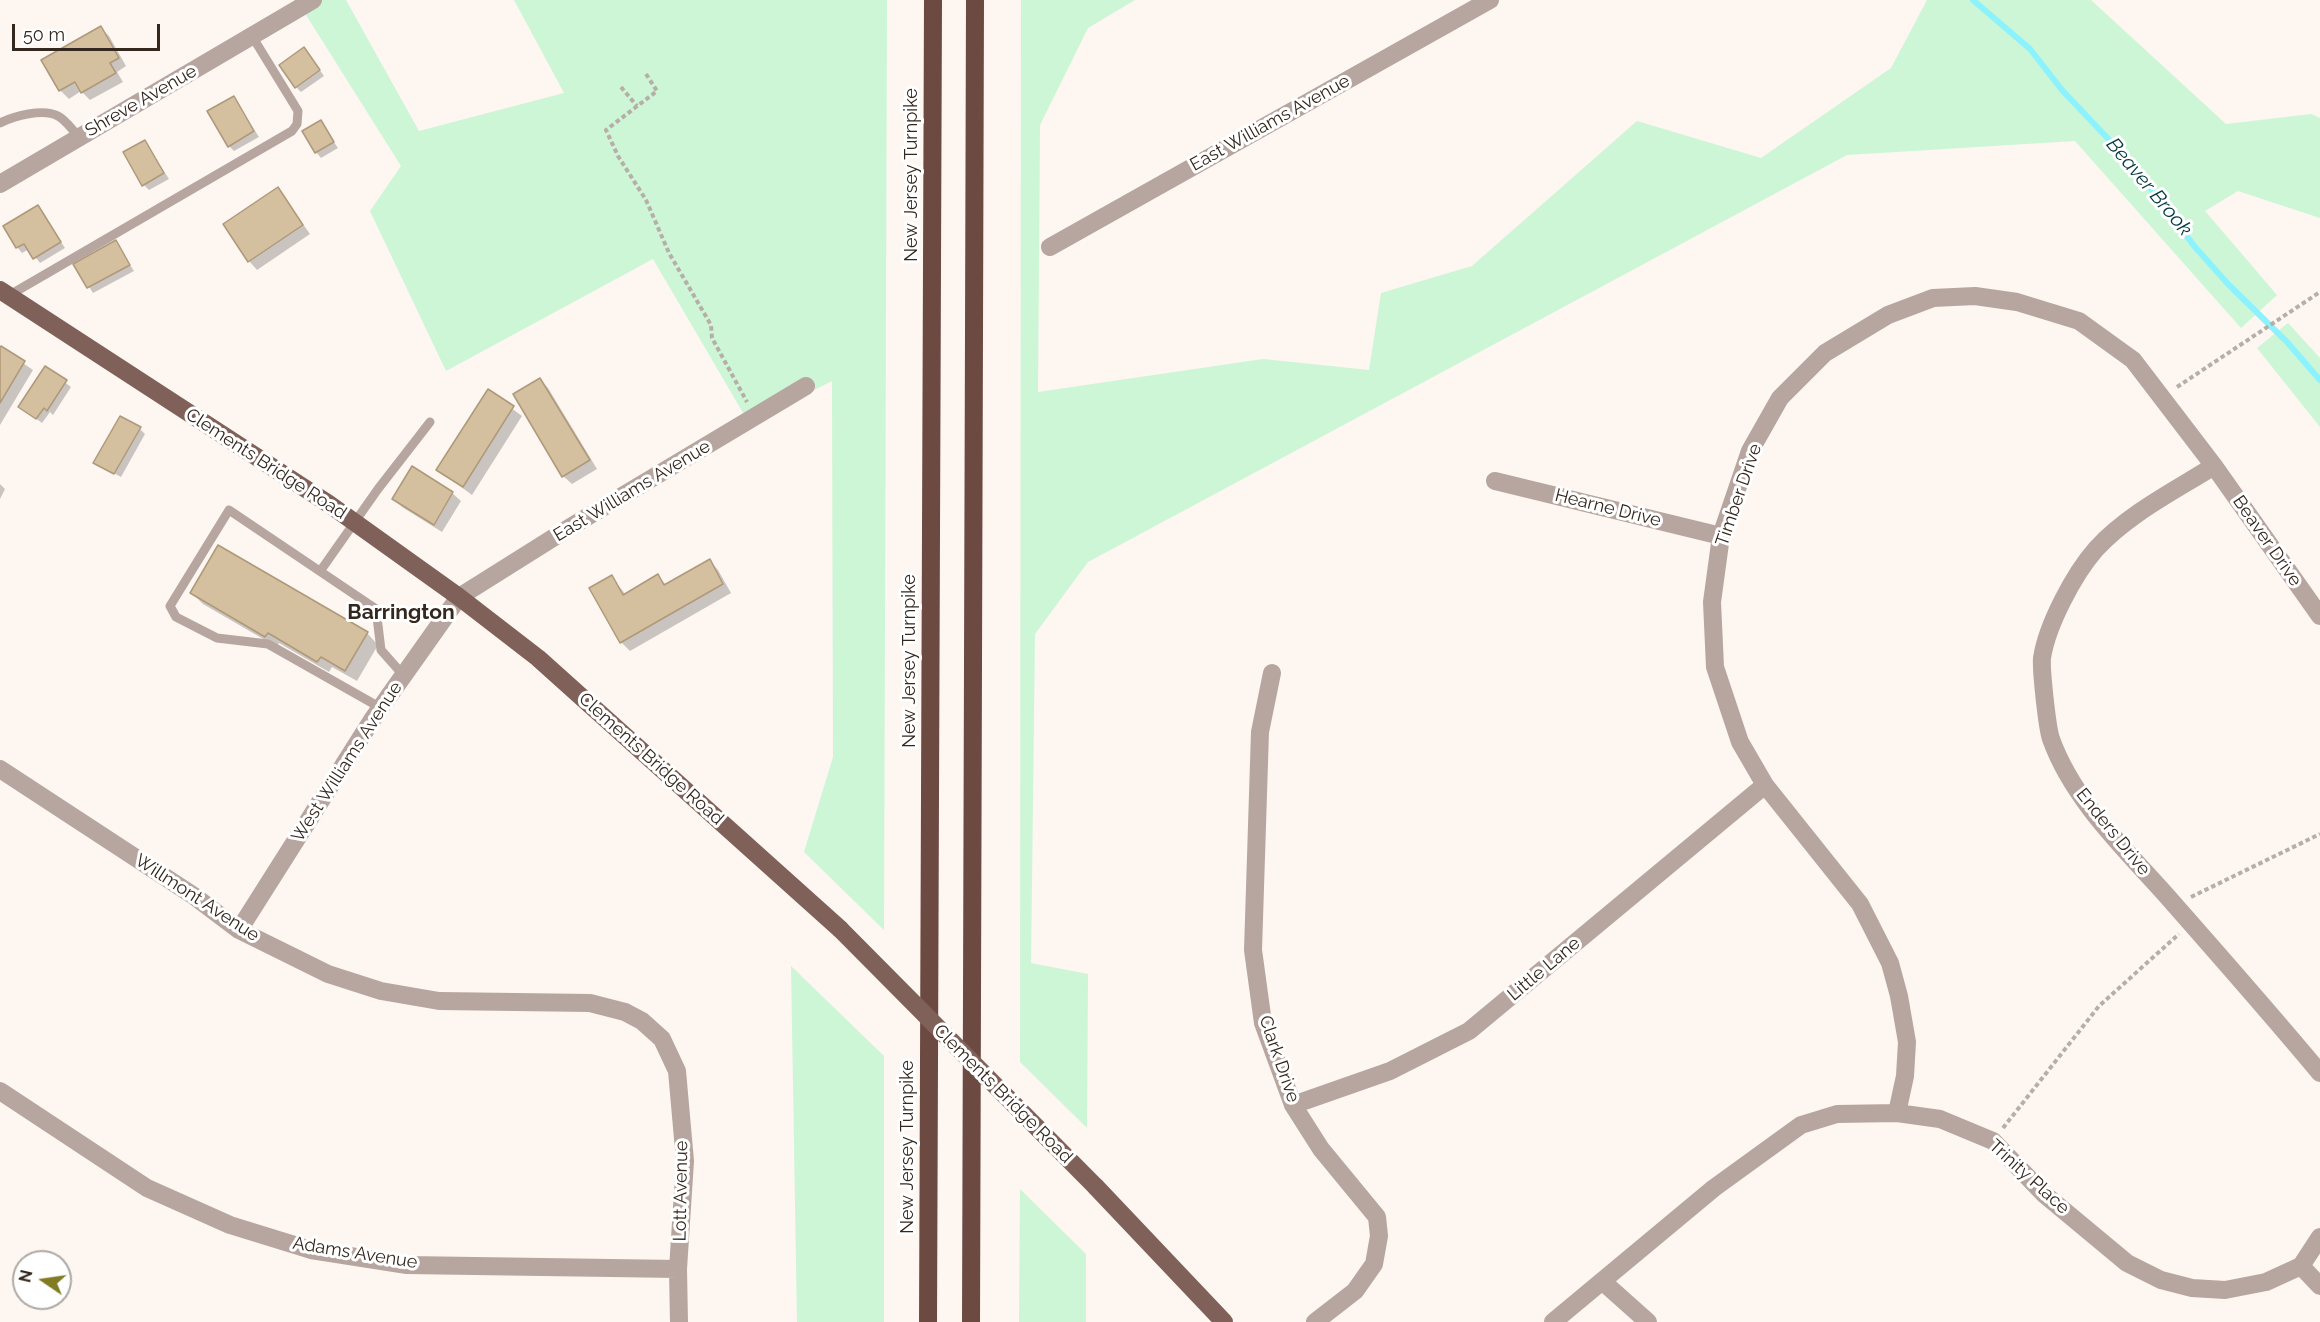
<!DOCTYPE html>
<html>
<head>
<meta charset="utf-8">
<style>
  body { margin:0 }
  #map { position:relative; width:2320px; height:1322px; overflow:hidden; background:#fdf6f1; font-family:Raleway,sans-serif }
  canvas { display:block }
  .north { position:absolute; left:12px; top:1250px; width:60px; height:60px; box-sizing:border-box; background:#fff; border:2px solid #ada9a5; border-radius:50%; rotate:283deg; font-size:16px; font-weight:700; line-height:24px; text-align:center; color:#33271e }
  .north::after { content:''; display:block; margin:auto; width:21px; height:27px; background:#817c23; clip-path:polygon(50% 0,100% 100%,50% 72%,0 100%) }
  .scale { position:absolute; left:12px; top:24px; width:148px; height:27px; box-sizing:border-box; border:3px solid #33271e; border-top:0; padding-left:8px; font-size:18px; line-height:21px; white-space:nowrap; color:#33271e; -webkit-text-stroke:4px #fff; paint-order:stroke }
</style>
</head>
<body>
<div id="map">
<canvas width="2320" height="1322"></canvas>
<div class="north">N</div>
<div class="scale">50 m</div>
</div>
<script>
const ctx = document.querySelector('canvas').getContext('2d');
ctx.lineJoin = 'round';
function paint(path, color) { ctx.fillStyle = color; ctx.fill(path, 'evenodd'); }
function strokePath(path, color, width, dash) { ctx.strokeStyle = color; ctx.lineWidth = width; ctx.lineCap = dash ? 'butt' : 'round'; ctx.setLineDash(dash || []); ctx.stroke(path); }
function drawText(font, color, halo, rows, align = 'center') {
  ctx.font = font + ' Raleway,sans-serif'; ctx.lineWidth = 6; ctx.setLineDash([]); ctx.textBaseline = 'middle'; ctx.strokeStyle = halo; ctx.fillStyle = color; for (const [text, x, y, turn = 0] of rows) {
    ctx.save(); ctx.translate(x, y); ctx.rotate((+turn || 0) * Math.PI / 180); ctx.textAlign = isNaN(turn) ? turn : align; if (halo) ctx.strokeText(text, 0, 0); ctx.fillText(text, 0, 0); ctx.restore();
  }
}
const green = new Path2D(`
  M313,0H346L419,131L564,93L514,0H887L884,930L804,852L833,757L832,381L749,423L653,259L446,371L370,211L401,166L301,7Z
  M1021,0H1135L1088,28L1040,125L1038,392L1263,359L1369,370L1381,293L1472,266L1637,121L1761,158L1891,68L1927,0H2091L2226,124L2311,114L2320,118V218L2238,191L2205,211L2277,295L2241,328L2075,141L1847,155L1088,562L1035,634L1031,963L1088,974L1087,1128L1020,1062Z
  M2288,323L2320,358V427L2257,348Z
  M791,966L884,1056V1322H797Z
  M1020,1189L1086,1254V1322H1019Z`);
const shadow = new Path2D(`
  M101,28L109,36L126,66L117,72L123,82L90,100L81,91L69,99L60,90Z
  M309,55L324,76L301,92L296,87Z
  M234,98L259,137L234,151L229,146Z
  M320,122L338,148L321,158L316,152Z
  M145,142L169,179L149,190L144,185Z
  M278,189L310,234L257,270L249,261Z
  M38,207L65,248L40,263L29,249L22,253L17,247Z
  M115,242L134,271L93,293L75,264Z
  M1,348L33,370L0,425V350Z
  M46,368L71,387L53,415L50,412L42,423L20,407Z
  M540,380L548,388L597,469L572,484L563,476Z
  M488,391L522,416L472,495L438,470Z
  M140,429L145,434L121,477L95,463Z
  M0,484L5,489L0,499Z
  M452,493L461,501L442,532L402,507L394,499Z
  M710,561L718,570L731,593L630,651L621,642L612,577L626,595L658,576L667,586Z
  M192,593L367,633L378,645L357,681L332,667L329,672L279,643L277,647L203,604Z`);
const stream = new Path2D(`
  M1973,0L2030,49L2062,90L2132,164L2195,247L2228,284L2287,342L2320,380`);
const building = new Path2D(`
  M101,26L119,58L110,63L116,73L81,93L75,82L59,91L41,60Z
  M304,47L320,70L295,88L279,65Z
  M234,96L254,131L228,147L207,111Z
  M321,120L334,142L315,153L302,131Z
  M145,140L164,173L142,186L123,152Z
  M278,187L303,225L248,262L223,224Z
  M38,205L61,242L33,259L24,244L16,248L3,226Z
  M116,240L130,265L87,288L73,264Z
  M1,346L25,361L0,403V347Z
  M45,366L67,380L47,411L44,408L36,419L18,407Z
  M540,378L590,460L562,477L513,394Z
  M488,389L514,406L463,487L436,470Z
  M120,416L141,427L114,474L93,463Z
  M412,466L453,492L434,525L392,499Z
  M218,545L368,632L345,671L321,657L317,662L268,633L265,637L190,593Z
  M710,559L723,584L620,643L589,588L612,575L623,595L658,574L664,585Z`);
const path = new Path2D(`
  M646,74L657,91L606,130L618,156L646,200L669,253L711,325L712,338L747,402
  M621,87L637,106
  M2177,387L2320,292
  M2191,897L2320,834
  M2003,1128L2099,1006L2179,934`);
const lane = new Path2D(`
  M0,123C14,116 43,108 58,116C66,120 73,131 79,137
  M8,296L292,131L297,124L298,111L252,36
  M321,570L378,489L430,422
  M381,708L268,644L217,638L176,617L170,606L229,510L376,609L381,650L404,676`);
const street = new Path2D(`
  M0,184L313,0
  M1050,247L1490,0
  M2214,466C2174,491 2128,514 2096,549C2074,574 2047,625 2042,658C2041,670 2047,727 2051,739C2073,800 2124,848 2166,895C2218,954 2270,1013 2320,1073
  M1495,481L1721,536
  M1272,673L1260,732L1253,950L1263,1023L1293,1105L1321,1149L1377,1217L1379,1236L1374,1264L1355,1291L1315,1322
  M0,769L194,896L239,930L328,974L381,991L439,1001L590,1003L625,1012L642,1021L662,1039L677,1071L685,1161L678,1269L679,1322
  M239,930L372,720L459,597L572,526L806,386
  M0,1091L147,1188L230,1225L311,1250L407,1265L678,1269
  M1293,1105L1390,1071L1469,1031L1765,785
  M1897,1113L1905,1076L1907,1042L1899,996L1890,963L1860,904L1765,785L1740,742L1715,667L1712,602L1721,536L1750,451L1780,398L1825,353L1888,315L1933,298L1975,296L2017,302L2079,321L2133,360L2214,466L2320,616
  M2301,1266L2320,1237
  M2301,1266L2320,1286
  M1602,1281L1648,1322
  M1553,1322L1714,1188L1801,1125L1837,1114L1897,1113L1940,1119L1993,1141L2044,1194L2127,1263L2161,1280L2192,1288L2225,1290L2266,1282L2301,1266`);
const primary = new Path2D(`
  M0,290L329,504L459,597L538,658L840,929
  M1096,1187L1224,1322`);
const highway = new Path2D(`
  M928,1322L933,0
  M971,1322L975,0`);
const primaryBridge = new Path2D(`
  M840,929L1096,1187`);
const streetNames = [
  ["Shreve Avenue",141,101,-30],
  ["East Williams Avenue",1270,123,-29],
  ["New Jersey Turnpike",912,175,-90],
  ["Clements Bridge Road",266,464,33],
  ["East Williams Avenue",632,491,-31],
  ["Timber Drive",1739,495,-71],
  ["Hearne Drive",1608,508,14],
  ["Beaver Drive",2267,541,55],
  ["New Jersey Turnpike",910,661,-90],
  ["Clements Bridge Road",651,759,42],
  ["West Williams Avenue",347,762,-57],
  ["Enders Drive",2113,832,51],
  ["Willmont Avenue",197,898,33],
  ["Little Lane",1544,969,-40],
  ["Clark Drive",1279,1059,71],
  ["Clements Bridge Road",1003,1094,45],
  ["New Jersey Turnpike",908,1147,-90],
  ["Trinity Place",2029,1177,42],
  ["Lott Avenue",681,1191,-89],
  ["Adams Avenue",355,1253,9]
];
const waterNames = [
  ["Beaver Brook",2149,187,50]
];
const quarterNames = [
  ["Barrington",401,613]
];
paint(green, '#ccf6d6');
paint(shadow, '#0003');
strokePath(stream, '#8bf2fe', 6);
paint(building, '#d4bf9f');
strokePath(building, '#ae997a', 1.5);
strokePath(path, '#b7aea8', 4, [4.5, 3]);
strokePath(lane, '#b7a5a0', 9);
strokePath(street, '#b7a5a0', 18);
strokePath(primary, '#80615a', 18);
strokePath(highway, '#6c4941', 18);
strokePath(primaryBridge, '#80615a', 18);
drawText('18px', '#33271e', '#fff', streetNames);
drawText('italic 20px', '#04383d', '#fff', waterNames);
drawText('bold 21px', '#33271e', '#fff', quarterNames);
</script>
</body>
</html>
